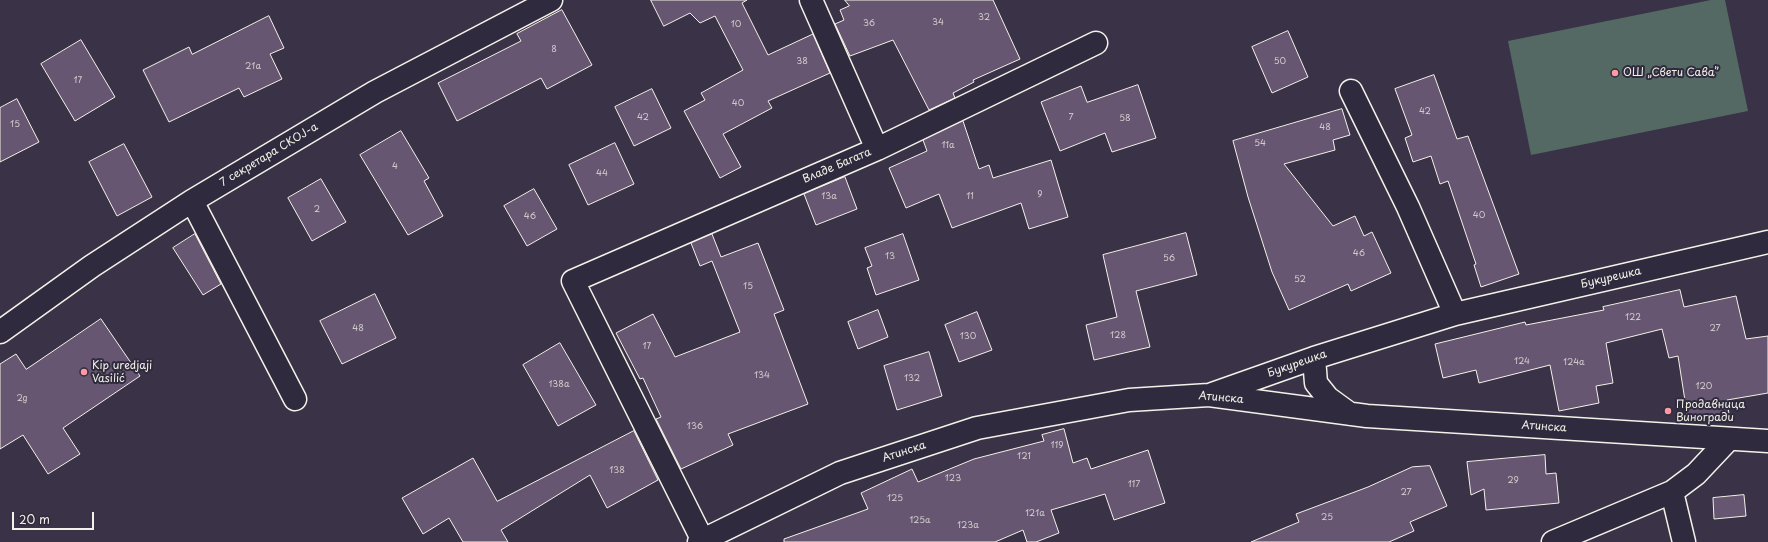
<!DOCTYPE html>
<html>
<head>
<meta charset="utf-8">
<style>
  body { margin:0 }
  #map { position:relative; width:1768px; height:542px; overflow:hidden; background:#3a3347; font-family:"Playpen Sans",sans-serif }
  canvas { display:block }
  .scale { position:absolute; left:12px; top:512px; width:82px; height:18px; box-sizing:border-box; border:2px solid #f4f1e8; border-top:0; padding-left:5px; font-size:12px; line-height:14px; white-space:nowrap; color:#f4f1e8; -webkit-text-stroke:3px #2f2a3d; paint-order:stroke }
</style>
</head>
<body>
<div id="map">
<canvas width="1768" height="542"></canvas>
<div class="scale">20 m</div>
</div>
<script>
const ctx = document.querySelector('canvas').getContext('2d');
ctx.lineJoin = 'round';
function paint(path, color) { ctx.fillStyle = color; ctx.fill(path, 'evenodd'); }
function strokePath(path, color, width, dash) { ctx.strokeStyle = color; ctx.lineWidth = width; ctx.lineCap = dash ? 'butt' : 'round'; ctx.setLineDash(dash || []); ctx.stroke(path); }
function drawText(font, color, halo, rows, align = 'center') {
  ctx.font = font + ' "Playpen Sans",sans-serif'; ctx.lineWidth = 4; ctx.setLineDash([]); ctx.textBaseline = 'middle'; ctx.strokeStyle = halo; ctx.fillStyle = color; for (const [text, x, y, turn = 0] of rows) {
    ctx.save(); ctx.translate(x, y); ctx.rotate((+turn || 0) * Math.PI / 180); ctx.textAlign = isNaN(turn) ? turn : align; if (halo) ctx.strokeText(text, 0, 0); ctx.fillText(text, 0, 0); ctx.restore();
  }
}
const green = new Path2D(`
  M1711,0H1725L1748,111L1531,155L1508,41Z`);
const building = new Path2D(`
  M651,0H747L742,3L768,55L813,34L830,73L768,101L772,108L723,134L741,167L720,178L684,111L705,100L701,93L743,70L715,16L700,23L690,13L664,26Z
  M845,0H993L1020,59L973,80L974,82L953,93L955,98L929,110L893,40L850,56L835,24L844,20L840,10L849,6Z
  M562,10L592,65L547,89L541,78L457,121L438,83L521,41L517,34Z
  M269,16L284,48L270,54L282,79L244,97L239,88L169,122L143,70L189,47L192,54Z
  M1288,31L1308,77L1272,93L1252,47Z
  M81,40L115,97L75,121L41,64Z
  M1434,75L1457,139L1468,136L1519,274L1481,287L1474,265L1476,264L1448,181L1440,184L1431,156L1413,162L1405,138L1412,135L1395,89Z
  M1138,85L1156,138L1112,152L1105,133L1060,151L1041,102L1081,86L1087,102Z
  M652,89L671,128L634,146L615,107Z
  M17,99L39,142L0,162V108Z
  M1342,109L1350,135L1333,140L1335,150L1284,164L1333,226L1355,216L1364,236L1372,232L1391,273L1351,291L1348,284L1289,310L1272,272L1248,197L1233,141Z
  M963,121L979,169L989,165L993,178L1051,160L1068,217L1029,229L1021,203L952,228L939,194L906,208L889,168L927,151L923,140Z
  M401,131L429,178L424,181L443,216L408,235L360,155Z
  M615,143L634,184L588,205L569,165Z
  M124,144L152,197L117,216L89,162Z
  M845,177L857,209L816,225L804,194Z
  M321,179L346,222L312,241L288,198Z
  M534,189L557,229L527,246L504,206Z
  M1186,233L1197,275L1136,291L1150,347L1094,360L1086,325L1117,317L1103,255Z
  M195,234L221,284L203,295L173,248Z
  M712,234L721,257L758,243L784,310L774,314L808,404L728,434L733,445L681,469L656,419L661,417L643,378L640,379L616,333L653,314L675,357L740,332L712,261L700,266L691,243Z
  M903,234L919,280L876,295L867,268L872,266L865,248Z
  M1680,290L1684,307L1736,296L1746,339L1768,336V393L1727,400L1729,414L1688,420L1678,356L1669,358L1662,329L1606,343L1613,383L1596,386L1599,403L1559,411L1550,365L1479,383L1476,370L1443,378L1435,344L1525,322L1526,325L1604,310L1603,307Z
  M375,294L396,338L342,364L320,321Z
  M878,310L888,337L858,349L848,322Z
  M977,312L992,350L959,362L945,325Z
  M101,319L140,376L63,428L80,454L48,474L23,435L0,449V364L16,354L26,369Z
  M560,343L596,405L558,426L523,365Z
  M929,352L942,396L897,410L884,366Z
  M1064,429L1073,463L1087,458L1091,469L1148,450L1165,503L1114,520L1105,494L1051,510L1059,533L1036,542H1027L1023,530L995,542H784V539L868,509L861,493L912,469L918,482L974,459L1044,441L1042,435Z
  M634,431L658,480L607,508L590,475L501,530L508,542H463L449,518L423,534L402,498L473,458L497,501Z
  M1545,455L1546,474L1556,473L1559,503L1486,510L1484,489L1471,495L1467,462Z
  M1430,466L1447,506L1410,522L1414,531L1389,542H1251L1299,522L1296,514L1368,487L1412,467Z
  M1744,495L1746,516L1714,519L1713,498Z`);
const minor = new Path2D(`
  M811,0L877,149
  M1351,91L1408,207L1455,314
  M192,201L295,399
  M0,332L92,266L192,201L375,92L551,0
  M1314,358L1316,383L1328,398L1350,414
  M1212,394L1314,358L1455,314L1768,242
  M1672,492L1684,542
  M702,539L573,281L877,149L1096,43
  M699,542L840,473L977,428L1129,400L1209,395L1367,416L1768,441
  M1553,542L1672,492L1696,474L1729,439`);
const markers = [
  [1615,73,4,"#ff9aa2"],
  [84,372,4,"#ff9aa2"],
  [1668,411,4,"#ff9aa2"]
];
const numberNames = [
  ["32",984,18],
  ["34",938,23],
  ["36",869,24],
  ["10",736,25],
  ["8",554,50],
  ["38",802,62],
  ["50",1280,62],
  ["21a",253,67],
  ["17",78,81],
  ["40",738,104],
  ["42",1425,112],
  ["42",643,118],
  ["7",1071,118],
  ["58",1125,119],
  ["15",15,125],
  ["48",1325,128],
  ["54",1260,144],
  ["11a",948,146],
  ["4",395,167],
  ["44",602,174],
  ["9",1040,195],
  ["13a",829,197],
  ["11",970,197],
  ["2",317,210],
  ["40",1479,216],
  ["46",530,217],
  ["46",1359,254],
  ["13",890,257],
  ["56",1169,259],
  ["52",1300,280],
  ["15",748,287],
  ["122",1633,318],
  ["48",358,329],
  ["27",1715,329],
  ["128",1118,336],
  ["130",968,337],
  ["17",647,347],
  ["124",1522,362],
  ["124a",1574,363],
  ["134",762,376],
  ["132",912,379],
  ["138a",559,385],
  ["120",1704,387],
  ["2g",22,399],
  ["136",695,427],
  ["119",1057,446],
  ["121",1024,457],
  ["138",617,471],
  ["123",953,479],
  ["29",1513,481],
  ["117",1134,485],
  ["27",1406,493],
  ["125",895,499],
  ["121a",1035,514],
  ["25",1327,518],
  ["125a",920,521],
  ["123a",968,526]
];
const poiNames = [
  ["ОШ „Свети Сава”",1623,73],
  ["Kip uredjaji",92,366],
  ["Vasilić",92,379],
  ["Продавница",1676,405],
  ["Виногради",1676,418]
];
const streetNames = [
  ["7 секретара СКОЈ-а",269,155,-31],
  ["Владе Багата",837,166,-23],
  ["Букурешка",1611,278,-13],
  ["Букурешка",1297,364,-19],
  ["Атинска",1221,398,5],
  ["Атинска",1544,427,4],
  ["Атинска",904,452,-18]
];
paint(green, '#546963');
paint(building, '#665671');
strokePath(building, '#f4f1e8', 1);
strokePath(minor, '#f4f1e8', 25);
strokePath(minor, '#2f2a3d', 22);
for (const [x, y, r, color] of markers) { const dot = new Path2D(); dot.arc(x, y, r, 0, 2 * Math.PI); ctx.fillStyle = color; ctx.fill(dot); strokePath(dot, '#2f2a3d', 1.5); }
drawText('9px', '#d0caca', null, numberNames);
drawText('11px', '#f4f1e8', '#2f2a3d', poiNames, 'left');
drawText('11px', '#f4f1e8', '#2f2a3d', streetNames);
</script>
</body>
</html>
